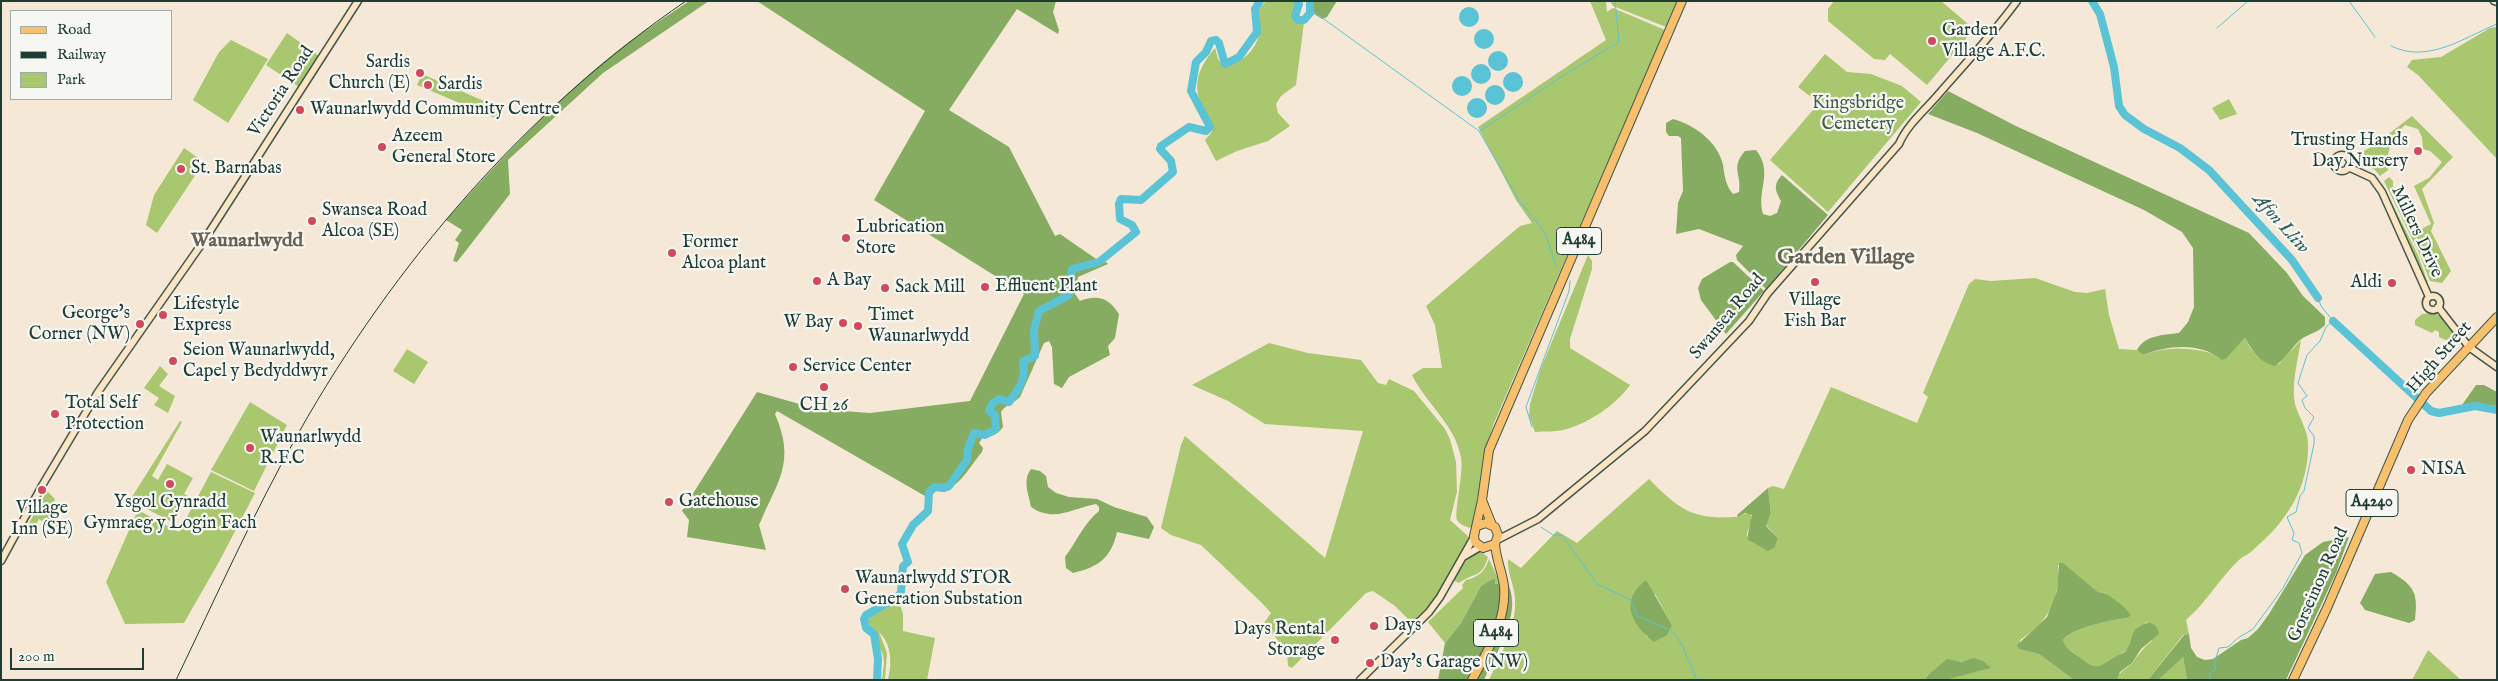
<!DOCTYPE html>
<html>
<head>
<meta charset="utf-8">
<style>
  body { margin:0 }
  #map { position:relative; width:2498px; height:681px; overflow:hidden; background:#f5e8d7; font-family:"IM FELL English",serif }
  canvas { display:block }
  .frame { position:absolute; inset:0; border:2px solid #1f3d34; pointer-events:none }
  .legend { position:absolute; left:10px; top:10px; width:162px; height:90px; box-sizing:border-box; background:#f6f6f2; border:1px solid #a0aca6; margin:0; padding:6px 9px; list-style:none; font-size:15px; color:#1f3d34 }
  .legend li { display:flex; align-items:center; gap:10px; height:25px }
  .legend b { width:25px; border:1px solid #a0aca6 }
  .scale { position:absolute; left:10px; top:648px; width:134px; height:22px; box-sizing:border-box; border:2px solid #1f3d34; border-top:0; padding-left:6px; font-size:15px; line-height:18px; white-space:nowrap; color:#1f3d34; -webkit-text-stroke:4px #f6f6f2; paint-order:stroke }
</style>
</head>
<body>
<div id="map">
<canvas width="2498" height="681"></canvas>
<div class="frame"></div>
<ul class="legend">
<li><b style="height:6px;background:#f8bf6c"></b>Road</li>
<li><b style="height:6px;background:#1f3d34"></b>Railway</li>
<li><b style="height:14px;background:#a8c76f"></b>Park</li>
</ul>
<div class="scale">200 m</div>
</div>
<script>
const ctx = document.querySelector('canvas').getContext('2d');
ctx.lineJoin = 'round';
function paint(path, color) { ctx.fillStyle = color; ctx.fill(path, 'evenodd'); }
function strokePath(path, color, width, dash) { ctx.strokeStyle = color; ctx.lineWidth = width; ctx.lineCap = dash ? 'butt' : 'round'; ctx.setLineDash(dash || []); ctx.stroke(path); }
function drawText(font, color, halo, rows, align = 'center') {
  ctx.font = font + ' "IM FELL English",serif'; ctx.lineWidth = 4.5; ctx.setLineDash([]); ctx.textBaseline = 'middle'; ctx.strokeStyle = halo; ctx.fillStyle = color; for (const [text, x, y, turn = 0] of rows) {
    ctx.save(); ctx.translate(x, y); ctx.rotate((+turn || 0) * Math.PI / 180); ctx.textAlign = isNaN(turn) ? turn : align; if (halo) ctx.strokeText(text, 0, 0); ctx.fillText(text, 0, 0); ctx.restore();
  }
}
const green = new Path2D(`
  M1266,1H1291L1295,3L1293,18L1296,23L1304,22L1296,85L1281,96L1276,104L1278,113L1290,126L1268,141L1237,151L1216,161L1205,140L1212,132C1212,123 1208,118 1204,110C1191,86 1198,68 1215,48L1218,59L1222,64C1242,65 1257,50 1260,30C1260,23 1259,16 1259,9Z
  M1590,1H1606L1607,12L1613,8L1665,30L1494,423L1483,456L1474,523L1470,528C1465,526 1460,525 1457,520C1454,512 1464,472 1461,458C1456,425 1426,404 1412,375L1423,368H1442L1435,325L1426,306L1520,226L1532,223L1516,200L1478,127L1606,40Z
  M1610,1H1678L1666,27L1613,6Z
  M1834,1H1941L1974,29L1927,85L1890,54L1885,60L1874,59L1828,21V9Z
  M2497,27V159L2418,75L2407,67L2412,60L2441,57L2490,28Z
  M287,33L319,56L299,87L266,65Z
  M231,40L268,59L228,123L193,100L219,52Z
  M1825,54L1847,72L1871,74L1902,86L1921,102L1828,212L1770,160L1819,103L1798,87Z
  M422,74L500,108L495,118L417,85Z
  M2229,99L2237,114L2220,120L2212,108Z
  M2412,116L2453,157L2422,189L2434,223L2431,231L2451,271L2442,283L2430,281L2419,253L2384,181L2389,177L2393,181V186L2416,232L2431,224L2414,186L2429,178L2442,162L2430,151L2423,149L2422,137L2418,129L2405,125C2391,136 2386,153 2388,170L2380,176L2375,170L2360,162L2358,154L2373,146Z
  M184,148L204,162L157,233L146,225L154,195Z
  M2381,181L2418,255L2428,283L2425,281Z
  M1588,255L1592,261V269L1570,339V348L1630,385C1615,406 1587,424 1563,430C1554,432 1544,431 1535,432L1529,416L1530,404L1541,368Z
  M2035,278L2075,292L2087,293L2105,289L2109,315L2119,349L2137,350L2143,355C2172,344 2199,348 2227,358L2245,338C2253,354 2260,362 2279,364L2301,340C2298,360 2291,384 2295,404C2299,418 2308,430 2308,444C2309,488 2286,522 2254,549C2250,554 2243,556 2239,560C2219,579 2206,603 2186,620L2189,634L2183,635L2148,680H2117C2120,670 2126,670 2133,662C2139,654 2143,648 2152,641L2147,622L2137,628L2129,648L2104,666L2096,667L2088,663L2064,646L2063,640C2071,628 2112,620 2127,618L2107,594L2098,592L2062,563L2058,565C2060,601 2049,620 2020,640V649L2039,654L2074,680H1946L1990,668C1974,649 1946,669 1926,676V680H1489C1501,655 1517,626 1515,598C1514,584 1507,573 1508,559L1521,568L1557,531L1577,543L1649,479C1678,508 1691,520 1735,517C1740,517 1744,513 1749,513L1753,518L1747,533V539L1775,547L1778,538L1766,525L1771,513L1768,488L1773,486L1784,489L1831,387L1917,423L1928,397L1923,393L1969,284L1975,279L1991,281ZM1655,594L1672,625L1647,637L1634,618Z
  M2432,313C2444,316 2459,330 2457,345L2439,337V332L2435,330L2432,333L2415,325V320L2422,314Z
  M1269,343L1308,353L1361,360L1378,383L1386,385L1389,379L1414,391L1445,429L1450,439L1456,462L1457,492L1450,520L1469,537L1439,592L1426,609L1412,623L1395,606L1373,591L1366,593L1292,668L1288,666L1287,652L1264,623L1271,613L1262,603L1201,545L1171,535L1161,528L1181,445L1185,436L1325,558L1363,431L1265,424L1228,401L1192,385Z
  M407,349L428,362L414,384L393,371Z
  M160,366L168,374L159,386L175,396L168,413L154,405L159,398L144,388Z
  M250,402L287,425L254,491L211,470Z
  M180,421L182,422L152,476L158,480L167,464L193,478L184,494L192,498L187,506L180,502L170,521L130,500Z
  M211,472L255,493L220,560L184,623L125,624L106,582L138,510L179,532Z
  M47,491L55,499L52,509L60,522L51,535L53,529L39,519L34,528L28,525Z
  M1479,550L1488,557C1482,579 1473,572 1459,583L1453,580L1461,565Z
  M1489,559L1500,583L1481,586L1461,623L1445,643L1428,622L1463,588L1462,585L1466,580C1479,577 1485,571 1489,559Z
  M899,601L903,614V631L935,638L927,680H888C892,663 892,645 879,632L887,653L885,680H882L884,663L883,655L867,620L872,615Z
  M2428,650L2461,680H2412Z
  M2183,657L2187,680H2158L2180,658Z`);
const forest = new Path2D(`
  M689,1H709L603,73L508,160L510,194L457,262L453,261L459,243L455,240L462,230L446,220C503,157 561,93 629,42C648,28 669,15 689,1Z
  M757,1H1056L1053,12L1059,30L1058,34L1017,9L949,110L1009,147L1055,236L1060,234L1102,263L1106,262L1108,264L1078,277L1075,294L1080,301C1098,294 1109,298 1119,314L1115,338L1108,346L1110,355L1069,377L1062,388L1054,384L1052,347L1049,341L1044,343L1020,397C1014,403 1005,405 1001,412L1003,427C998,434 992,437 983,437L979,443L983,448L982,452C969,467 958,492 936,491L932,495V500L777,411L775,414C796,463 778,480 759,525L766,550L687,537L689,520L682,511L757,392L817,409L870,413L970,401L1024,294L874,200L925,111Z
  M1309,1H1337L1327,17L1322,19L1308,10Z
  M1948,91L2016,126L2249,233L2287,273L2303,296L2325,317V325C2317,333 2308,334 2300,340C2291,348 2286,360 2274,366C2259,361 2253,352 2245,338L2227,358L2222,360C2201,342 2168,345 2143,355L2137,350C2145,335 2163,335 2179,333L2188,322L2194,307L2193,248L2182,232L2144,210L1977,133L1928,114Z
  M1673,119C1695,125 1718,142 1723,165C1725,177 1725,184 1733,194L1739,192C1742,174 1730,168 1745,151L1756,150C1774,173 1756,190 1763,214L1770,216L1777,213L1781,201C1775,190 1773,185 1782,175L1828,215L1766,289L1737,260L1736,255L1743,246L1699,229L1676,234L1678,203L1683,191L1681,138L1678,136H1669L1666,132V123Z
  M1730,262H1733L1764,291L1726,334L1701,300L1698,288L1702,279Z
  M2476,385H2484L2497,392V406L2475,403L2462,405Z
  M1031,469L1040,471L1046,476L1048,487L1056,493L1069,497L1097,499L1114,507L1147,517L1154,527L1149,539L1117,532C1111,558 1099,567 1073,573L1066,568L1065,557C1077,541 1084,523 1099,511V507L1096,504C1073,508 1054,523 1031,507C1029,494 1022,481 1031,469Z
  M1768,488L1771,513L1766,526L1778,538L1775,547L1768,551L1747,539L1752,515L1745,513L1738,517L1737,515Z
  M2349,537L2336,573L2286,680H2187L2183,657L2158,680H2148L2184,635L2189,634L2191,648L2197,657L2205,660L2213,659L2241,640L2248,638L2258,629L2269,614L2305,555L2323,542Z
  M2059,563H2063L2098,592L2107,594L2123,606L2131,615L2127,618C2112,620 2071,628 2063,640C2065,649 2074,653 2081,658C2099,672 2099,666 2115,657C2119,654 2124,654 2127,649C2132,643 2131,633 2137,628C2147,620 2157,621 2159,634L2141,649L2132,663L2120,672L2117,680H2074L2039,654L2019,649L2017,645L2047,617L2057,591Z
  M2391,572C2415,586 2418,593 2415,620L2409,623L2365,610L2360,603L2375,574Z
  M1495,578V584L1500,583C1504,619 1485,649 1469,680H1438L1445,643L1461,623L1481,586Z
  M1646,580L1672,625L1667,635L1654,642C1631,624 1619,601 1646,580Z
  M1509,586C1521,616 1496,653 1484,680H1477L1505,617Z
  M1974,658L1983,661L1991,668L1946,680H1926V677L1947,659L1961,662Z`);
const water = new Path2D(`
  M1459 17a10 10 0 1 1 20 0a10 10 0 1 1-20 0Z
  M1474 39a10 10 0 1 1 20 0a10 10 0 1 1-20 0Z
  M1488 61a10 10 0 1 1 20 0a10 10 0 1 1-20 0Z
  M1471 74a10 10 0 1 1 20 0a10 10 0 1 1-20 0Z
  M1503 82a10 10 0 1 1 20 0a10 10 0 1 1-20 0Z
  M1452 86a10 10 0 1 1 20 0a10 10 0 1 1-20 0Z
  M1485 95a10 10 0 1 1 20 0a10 10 0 1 1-20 0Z
  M1467 108a10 10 0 1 1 20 0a10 10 0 1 1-20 0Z`);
const stream = new Path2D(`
  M2349,1L2375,37
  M1310,9L1479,131L1518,199L1545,233L1556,266
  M2217,28L2248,1
  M2391,46C2428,64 2463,38 2497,24
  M1480,131L1564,75L1619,42L1615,1
  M1532,427L1526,407L1569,291L1570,281
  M1541,527L1553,535H1562L1597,584L1631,600L1637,616L1672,631L1681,643L1697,680
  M2209,680L2210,673L2216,669L2214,665L2219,648L2228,647L2238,638L2253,629L2283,588L2302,553L2299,543L2292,540L2294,533L2287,517L2296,512L2300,496L2304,491L2314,444V436L2308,428L2314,417L2305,408L2302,400L2307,396L2298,383L2307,355L2320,341L2326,327L2333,321L2321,306L2318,298`);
const river = new Path2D(`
  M1297,1L1299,4L1295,16L1298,20H1304L1310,13V1
  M2092,1L2100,14L2114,67L2119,106L2125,115L2144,129L2180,148L2209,170L2292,260L2318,298
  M2333,321L2431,411L2439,413L2475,406L2497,410
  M877,680L878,659L874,634L866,628L864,619L866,615L898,597L901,592L903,566L908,562L902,544L913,525L928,511L929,492L934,487L944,488L949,486L967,460L968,449L974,433L985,435L996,429L995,415L989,411L992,404L999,399L1009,402C1020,388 1026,379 1023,361L1035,356L1034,330L1039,311L1069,295L1072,269L1099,262L1136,232L1132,225L1120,219L1119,204L1121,199L1141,200L1173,172L1171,161L1160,149L1161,146L1189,127L1206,131L1210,127L1191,91L1196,62L1206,52L1211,41L1216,40L1219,43L1225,64L1239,57L1257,32L1255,9L1260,1`);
const secondary = new Path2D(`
  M2494,1L2497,2
  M2334 163a8 8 0 1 1 16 0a8 8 0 1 1-16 0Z
  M2348,167L2372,178L2382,192L2429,297
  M2426 303a7 7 0 1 1 14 0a7 7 0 1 1-14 0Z
  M2438,307L2469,347L2497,367
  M1497,540L1538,519L1645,431L1749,321L1768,293L1899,144C1907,125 1924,111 1937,96C1964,65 1992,35 2017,1
  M1463,557L1480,547
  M1,561L43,484L98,392L203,242L358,1
  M1360,680L1429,612L1440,597L1474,537`);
const primary = new Path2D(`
  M1482,500L1492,525
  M1477,526L1486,523L1495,527L1498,535L1495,544L1483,548L1475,542L1474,536L1482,500L1489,450L1682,1
  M1472,680C1488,650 1507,620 1504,586C1502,571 1496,559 1495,544
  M2293,680L2327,608L2408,420L2426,393L2497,317`);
const rail = new Path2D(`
  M176,680C216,597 254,512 299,432C394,264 526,110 686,1`);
const markers = [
  [1932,41,5,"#d1495b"],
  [420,73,5,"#d1495b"],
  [428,85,5,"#d1495b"],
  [300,110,5,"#d1495b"],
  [382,147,5,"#d1495b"],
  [2418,151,5,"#d1495b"],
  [181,169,5,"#d1495b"],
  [312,221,5,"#d1495b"],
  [846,238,5,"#d1495b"],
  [672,253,5,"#d1495b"],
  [817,281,5,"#d1495b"],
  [1815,282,5,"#d1495b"],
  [2392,283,5,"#d1495b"],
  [985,287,5,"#d1495b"],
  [885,288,5,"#d1495b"],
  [163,315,5,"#d1495b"],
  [843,323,5,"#d1495b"],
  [140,324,5,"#d1495b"],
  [858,326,5,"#d1495b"],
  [173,361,5,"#d1495b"],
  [793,367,5,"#d1495b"],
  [824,387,5,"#d1495b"],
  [55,414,5,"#d1495b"],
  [250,448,5,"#d1495b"],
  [2411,470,5,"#d1495b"],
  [170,484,5,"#d1495b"],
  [42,490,5,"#d1495b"],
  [669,502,5,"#d1495b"],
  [845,589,5,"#d1495b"],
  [1374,626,5,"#d1495b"],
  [1335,640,5,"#d1495b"],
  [1370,663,5,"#d1495b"]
];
const shields = [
  [1579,241,45],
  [2372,503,52],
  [1496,633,45]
];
const shieldNames = [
  ["A484",1579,241],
  ["A4240",2372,503],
  ["A484",1496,633]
];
const poiNames = [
  ["Garden",1942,31],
  ["Village A.F.C.",1942,52],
  ["Sardis",410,63,"right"],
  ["Church (E)",410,84,"right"],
  ["Sardis",438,85],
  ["Waunarlwydd Community Centre",310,110],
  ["Azeem",392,137],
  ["General Store",392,158],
  ["Trusting Hands",2408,141,"right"],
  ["Day Nursery",2408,162,"right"],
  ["St. Barnabas",191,169],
  ["Swansea Road",322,211],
  ["Alcoa (SE)",322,232],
  ["Lubrication",856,228],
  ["Store",856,249],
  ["Former",682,243],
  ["Alcoa plant",682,264],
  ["A Bay",827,281],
  ["Aldi",2382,283,"right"],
  ["Effluent Plant",995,287],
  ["Sack Mill",895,288],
  ["Village",1815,301,"center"],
  ["Fish Bar",1815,322,"center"],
  ["Lifestyle",173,305],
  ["Express",173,326],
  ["George's",130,314,"right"],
  ["Corner (NW)",130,335,"right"],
  ["Timet",868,316],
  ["Waunarlwydd",868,337],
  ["W Bay",833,323,"right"],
  ["Seion Waunarlwydd,",183,351],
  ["Capel y Bedyddwyr",183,372],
  ["Service Center",803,367],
  ["Total Self",65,404],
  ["Protection",65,425],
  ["CH 26",824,406,"center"],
  ["Waunarlwydd",260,438],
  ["R.F.C",260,459],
  ["NISA",2421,470],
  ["Gatehouse",679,502],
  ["Ysgol Gynradd",170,503,"center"],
  ["Gymraeg y Login Fach",170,524,"center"],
  ["Village",42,509,"center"],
  ["Inn (SE)",42,530,"center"],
  ["Waunarlwydd STOR",855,579],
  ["Generation Substation",855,600],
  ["Days",1384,626],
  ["Days Rental",1325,630,"right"],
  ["Storage",1325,651,"right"],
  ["Day's Garage (NW)",1380,663]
];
const streetNames = [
  ["Victoria Road",282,92,-57],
  ["Millers Drive",2416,232,65],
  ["Swansea Road",1728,317,-50],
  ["High Street",2440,358,-49],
  ["Gorseinon Road",2319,585,-66]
];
const parkNames = [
  ["Kingsbridge",1858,104],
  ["Cemetery",1858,125]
];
const waterNames = [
  ["Afon Lliw",2280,224,48]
];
const quarterNames = [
  ["Waunarlwydd",247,242]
];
const districtNames = [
  ["Garden Village",1846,258]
];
paint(green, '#a8c76f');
paint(forest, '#86ac62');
paint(water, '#5ac3d6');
strokePath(stream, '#5ac3d6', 1);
strokePath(river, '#5ac3d6', 8);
strokePath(secondary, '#3f574c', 9);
strokePath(primary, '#3f574c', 10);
strokePath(secondary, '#fce5c4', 6);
strokePath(primary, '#f8bf6c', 8);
strokePath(rail, '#1f3d34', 1);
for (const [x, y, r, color] of markers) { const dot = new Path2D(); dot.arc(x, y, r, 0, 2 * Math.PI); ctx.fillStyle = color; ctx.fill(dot); strokePath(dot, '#f6f6f2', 2); }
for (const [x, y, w] of shields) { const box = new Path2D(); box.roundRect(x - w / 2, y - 13.5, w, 27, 4); ctx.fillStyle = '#f6f6f2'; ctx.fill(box); strokePath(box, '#1f3d34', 1); }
drawText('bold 16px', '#1f3d34', null, shieldNames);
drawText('18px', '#1f3d34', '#f6f6f2', poiNames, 'left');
drawText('18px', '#1f3d34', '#f6f6f2', streetNames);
drawText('18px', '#416043', '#f6f6f2', parkNames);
drawText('italic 19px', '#2e5e5c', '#f6f6f2', waterNames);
drawText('bold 20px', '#6a6251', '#f6f6f2', quarterNames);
drawText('bold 22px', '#6a6251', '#f6f6f2', districtNames);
</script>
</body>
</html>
